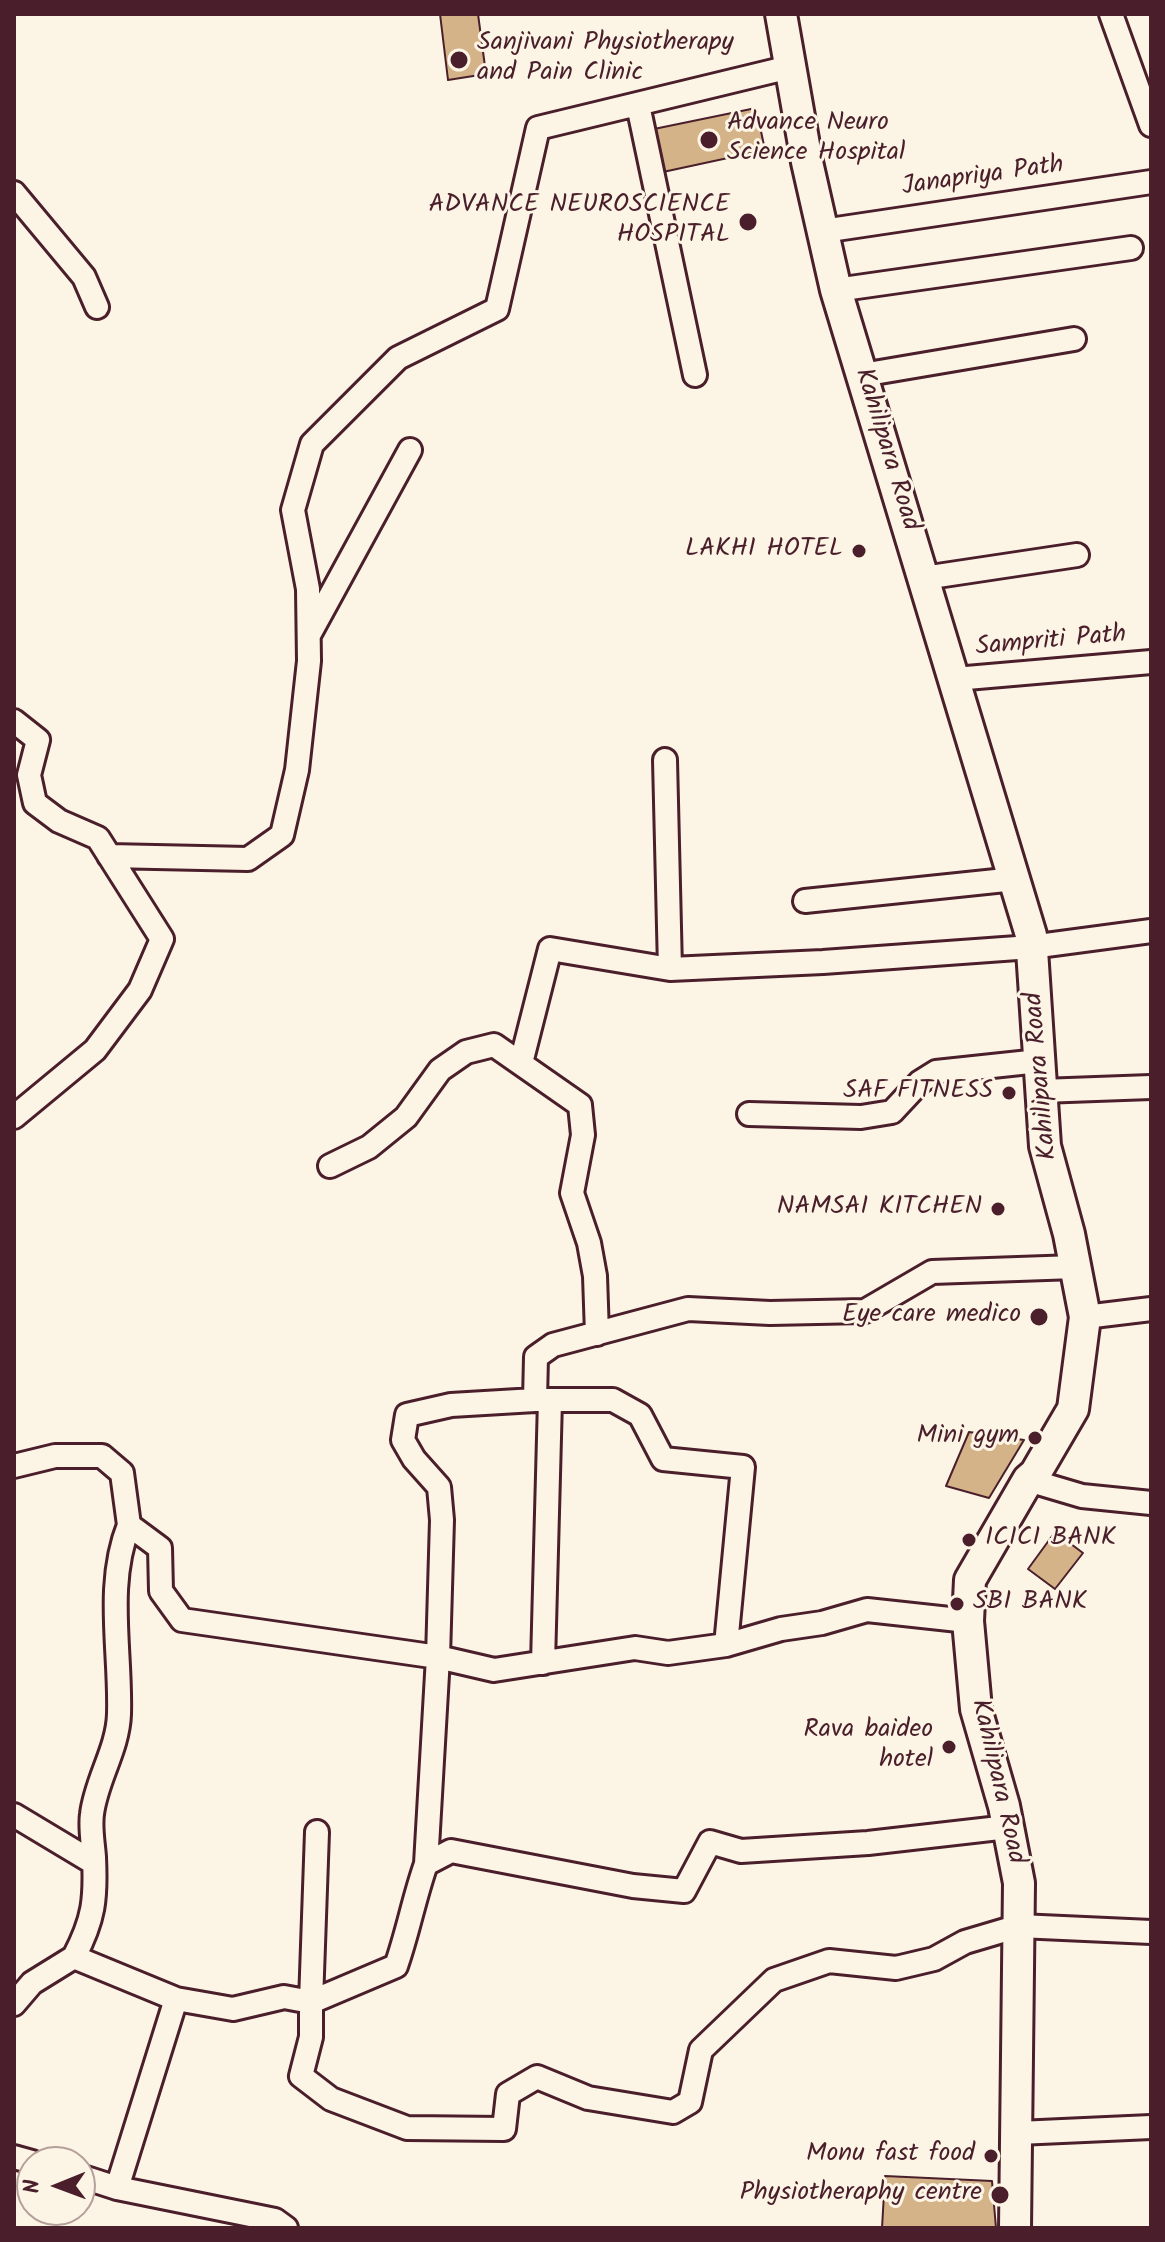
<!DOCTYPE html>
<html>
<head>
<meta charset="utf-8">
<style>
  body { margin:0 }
  #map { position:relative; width:1165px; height:2242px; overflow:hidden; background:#fcf5e5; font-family:Kalam,sans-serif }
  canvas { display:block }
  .frame { position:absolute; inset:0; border:16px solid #4a1f2b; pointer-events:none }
  .north { position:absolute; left:16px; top:2146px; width:80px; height:80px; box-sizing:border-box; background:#fcf5e5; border:2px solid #b59f9b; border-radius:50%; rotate:269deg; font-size:22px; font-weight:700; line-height:32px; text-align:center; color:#4a1f2b }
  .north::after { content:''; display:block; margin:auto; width:28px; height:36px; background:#4a1f2b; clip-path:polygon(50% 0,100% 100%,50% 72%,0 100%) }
</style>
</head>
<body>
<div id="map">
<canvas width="1165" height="2242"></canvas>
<div class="frame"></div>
<div class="north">N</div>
</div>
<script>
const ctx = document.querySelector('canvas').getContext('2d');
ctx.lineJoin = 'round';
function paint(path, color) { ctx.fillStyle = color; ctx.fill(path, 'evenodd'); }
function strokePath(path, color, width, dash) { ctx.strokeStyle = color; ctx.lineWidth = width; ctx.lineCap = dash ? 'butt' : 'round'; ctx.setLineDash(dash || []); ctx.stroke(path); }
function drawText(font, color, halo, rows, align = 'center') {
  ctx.font = font + ' Kalam,sans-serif'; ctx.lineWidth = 6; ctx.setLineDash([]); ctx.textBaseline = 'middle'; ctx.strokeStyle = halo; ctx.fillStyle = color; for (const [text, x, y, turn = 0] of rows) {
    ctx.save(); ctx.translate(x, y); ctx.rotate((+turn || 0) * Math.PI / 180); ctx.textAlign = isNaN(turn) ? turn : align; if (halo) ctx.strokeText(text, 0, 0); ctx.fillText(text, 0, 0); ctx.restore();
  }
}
const building = new Path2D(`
  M440,14H478L486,74L448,80Z
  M756,108L765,150L663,172L654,129Z
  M969,1432L1024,1440L989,1498L946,1486Z
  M1055,1532L1083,1553L1055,1589L1028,1569Z
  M885,2176L992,2181L996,2228H882Z`);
const minor = new Path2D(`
  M1111,14L1151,125
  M638,105L695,375
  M14,193L84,277L97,307
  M823,231L1151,182
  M836,290L1131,248
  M862,375L1074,339
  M924,578L1077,555
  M309,635L410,450
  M955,679L1151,662
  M14,721L38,740L29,775L35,803L59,821L98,838L162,939L140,990L95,1050L14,1117
  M109,856L248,859L282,835L297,770L309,661L308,589L293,510L312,444L398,358L497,309L538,128L790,67
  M805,901L1015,879
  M670,969L823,962L1031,947L1151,931
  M521,1063L550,949L670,969L665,760
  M1041,1091L1151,1087
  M749,1114L861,1117L892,1112L920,1082L936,1072L1039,1061
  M330,1166L369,1147L406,1117L440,1070L466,1052L494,1045L580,1105L583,1135L572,1193L589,1243L595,1276L597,1334
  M1085,1317L1151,1309
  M535,1400H613L640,1415L663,1459L743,1467L726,1645
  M14,1466L55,1456H102L122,1473L129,1525L160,1548L161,1591L182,1620L438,1657L426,1864
  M1028,1480L1082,1496L1151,1503
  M129,1525C105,1585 121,1651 119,1714C118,1749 96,1780 92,1814C90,1828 93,1843 94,1857C96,1899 94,1919 74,1957L176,1999
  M968,1621L867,1610L822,1623L781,1629L726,1645L668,1653L635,1648L494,1670L438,1657L442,1520L439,1487L414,1459L403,1440L407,1415L451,1405L535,1400L536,1357L553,1345L688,1309L770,1313L865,1311L932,1272L1075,1267
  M543,1663L550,1400
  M14,1815L94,1863
  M317,1832L311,2002L396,1966C408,1932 414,1898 426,1864L451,1851L633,1886L684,1891L710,1842L741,1851L868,1843L1008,1827
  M14,2004L32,1983L74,1957
  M1018,2133L1151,2127
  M14,2157L32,2162
  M80,2176L117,2188L176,1999L233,2009L284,1997L311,2002V2037L301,2076L331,2099L407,2128L504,2129L508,2094L537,2077L588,2098L673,2112L690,2102L701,2050L774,1980L829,1961L896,1968L934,1959L965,1942L1019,1926L1151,1932
  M117,2188L275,2220L286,2228`);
const secondary = new Path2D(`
  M781,14L807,162L836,290L1031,935L1045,1146L1069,1234L1085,1317L1073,1409L1035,1474L1028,1480L970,1580L968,1621L976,1709L1004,1806L1019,1883L1015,2228`);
const markers = [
  [459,60,10,"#4a1f2b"],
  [709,140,10,"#4a1f2b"],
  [748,222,10,"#4a1f2b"],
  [859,551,8,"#4a1f2b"],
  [1009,1093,8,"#4a1f2b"],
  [998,1209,8,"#4a1f2b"],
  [1039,1317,10,"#4a1f2b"],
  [1035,1438,8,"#4a1f2b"],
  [969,1540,8,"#4a1f2b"],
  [957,1604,8,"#4a1f2b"],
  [949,1747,8,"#4a1f2b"],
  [991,2156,8,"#4a1f2b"],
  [1000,2195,10,"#4a1f2b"]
];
const poiNames = [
  ["Sanjivani Physiotherapy",477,45,"left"],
  ["and Pain Clinic",477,75,"left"],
  ["Advance Neuro",727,125,"left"],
  ["Science Hospital",727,155,"left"],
  ["ADVANCE NEUROSCIENCE",730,207],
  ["HOSPITAL",730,237],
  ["LAKHI HOTEL",843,551],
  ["SAF FITNESS",993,1093],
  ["NAMSAI KITCHEN",982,1209],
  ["Eye care medico",1021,1317],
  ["Mini gym",1019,1438],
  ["ICICI BANK",985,1540,"left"],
  ["SBI BANK",973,1604,"left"],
  ["Rava baideo",933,1732],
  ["hotel",933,1762],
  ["Monu fast food",975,2156],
  ["Physiotheraphy centre",982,2195]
];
const streetNames = [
  ["Janapriya Path",983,178,-8],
  ["Kahilipara Road",885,450,73],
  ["Sampriti Path",1051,643,-5],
  ["Kahilipara Road",1043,1076,-95],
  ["Kahilipara Road",996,1782,77]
];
paint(building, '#d5b388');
strokePath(building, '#4a1f2b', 2);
strokePath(minor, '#4a1f2b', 28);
strokePath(secondary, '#4a1f2b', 36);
strokePath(minor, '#fcf5e5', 22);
strokePath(secondary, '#fcf5e5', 30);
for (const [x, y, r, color] of markers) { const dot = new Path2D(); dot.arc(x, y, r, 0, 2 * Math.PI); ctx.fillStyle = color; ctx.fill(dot); strokePath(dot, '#fcf5e5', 3); }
drawText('26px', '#4a1f2b', '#fcf5e5', poiNames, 'right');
drawText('26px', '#4a1f2b', '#fcf5e5', streetNames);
</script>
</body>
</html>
